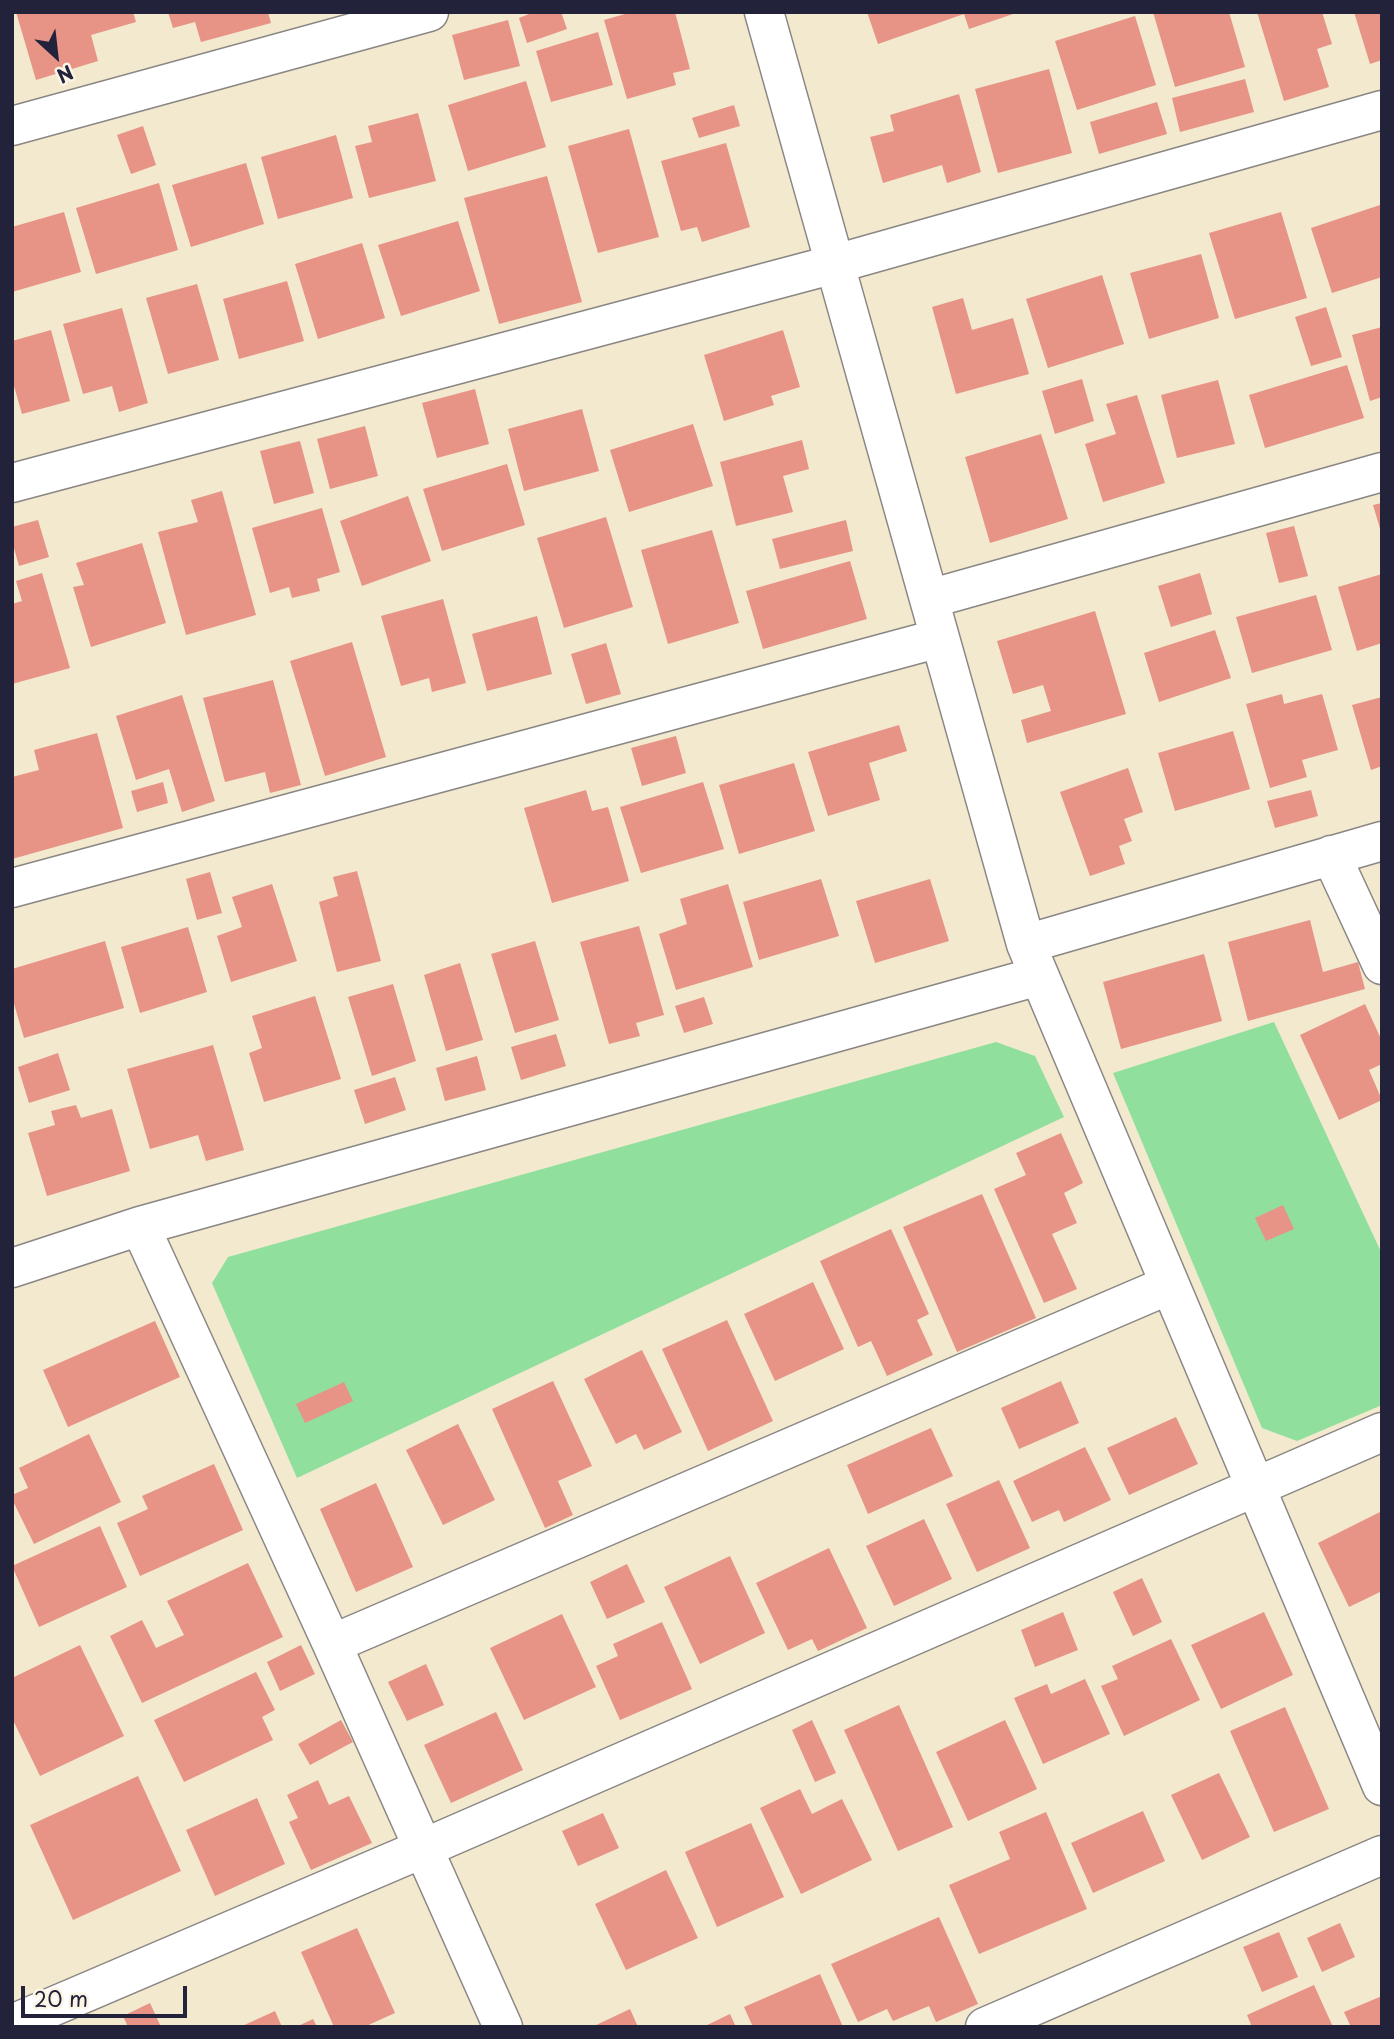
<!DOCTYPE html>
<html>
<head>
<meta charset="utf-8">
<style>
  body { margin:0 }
  #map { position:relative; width:1394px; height:2039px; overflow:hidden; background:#f2e9ce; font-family:"Playpen Sans",sans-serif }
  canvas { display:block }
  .frame { position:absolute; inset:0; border:14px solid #22223b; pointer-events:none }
  .north { position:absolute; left:21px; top:21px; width:70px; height:70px; -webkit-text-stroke:5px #fcf5e5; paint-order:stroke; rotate:153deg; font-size:19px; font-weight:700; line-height:28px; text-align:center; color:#22223b }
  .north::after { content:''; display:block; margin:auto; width:24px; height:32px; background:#22223b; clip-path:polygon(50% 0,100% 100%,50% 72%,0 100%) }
  .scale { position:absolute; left:21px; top:1986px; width:166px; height:32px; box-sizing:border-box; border:4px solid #22223b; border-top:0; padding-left:9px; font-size:21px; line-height:24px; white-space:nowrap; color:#22223b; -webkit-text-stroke:5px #fcf5e5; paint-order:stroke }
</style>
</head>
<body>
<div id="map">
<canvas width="1394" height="2039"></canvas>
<div class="frame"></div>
<div class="north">N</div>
<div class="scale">20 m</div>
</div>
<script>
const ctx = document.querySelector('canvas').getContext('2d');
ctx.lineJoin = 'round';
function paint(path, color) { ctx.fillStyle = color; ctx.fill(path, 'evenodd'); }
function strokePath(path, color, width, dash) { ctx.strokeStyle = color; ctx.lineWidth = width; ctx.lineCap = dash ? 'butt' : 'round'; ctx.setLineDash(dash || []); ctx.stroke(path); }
const green = new Path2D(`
  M1274,1022L1382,1254V1405L1297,1441L1262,1428L1113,1073Z
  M996,1042L1035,1056L1064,1117L297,1478L212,1283L228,1257Z`);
const building = new Path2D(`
  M16,12H133L136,22L91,35L98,61L36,80Z
  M168,12H268L271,23L201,42L195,22L173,28Z
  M534,12H561L567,29L527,43L519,18Z
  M632,12H675L690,69L673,73L676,85L627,99L604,20Z
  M867,12H1016V13L969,29L964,14L878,44Z
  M1153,12H1229L1245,67L1175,87Z
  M1257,12H1322L1332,44L1317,49L1329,87L1284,101Z
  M1354,12H1382V60L1370,64Z
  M1135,16L1156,85L1077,110L1055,41Z
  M508,20L520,66L464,80L452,35Z
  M598,32L613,85L551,102L536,51Z
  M1049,69L1072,153L998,173L975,89Z
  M1245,79L1254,112L1180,132L1172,98Z
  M526,81L546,147L468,171L448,105Z
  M959,94L981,172L947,183L942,165L883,183L870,137L894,131L890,115Z
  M1157,102L1167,134L1099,154L1090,122Z
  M734,105L740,126L699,138L692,118Z
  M418,113L436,181L369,198L355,146L372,142L368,126Z
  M143,126L156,165L131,174L117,135Z
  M629,129L659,237L598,253L568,146Z
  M336,135L353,198L278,219L261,157Z
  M726,143L750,227L702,242L697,227L681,231L661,161Z
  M246,163L264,224L191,247L172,185Z
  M547,176L582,302L499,324L464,198Z
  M159,183L178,250L96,274L76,208Z
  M1380,205L1382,277L1332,293L1311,228Z
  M64,212L81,272L12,292V227Z
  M1281,212L1307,298L1235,319L1209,233Z
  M458,221L480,291L401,316L378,245Z
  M362,243L385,318L318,339L295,264Z
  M1201,254L1219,318L1149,339L1130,273Z
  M1102,275L1124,344L1048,368L1026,299Z
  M287,281L304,341L239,359L223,299Z
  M197,284L219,360L168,374L146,298Z
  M963,298L972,330L1013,318L1029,374L956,394L932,307Z
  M1326,307L1342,357L1311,366L1295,317Z
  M122,308L148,403L119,412L112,386L83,394L63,324Z
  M1382,327V397L1370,401L1352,335Z
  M51,330L70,401L22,414L12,379V341Z
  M783,330L800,387L771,396L774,405L724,421L704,355Z
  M1347,365L1364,418L1265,448L1249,395Z
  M1082,379L1094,421L1055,434L1042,391Z
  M1218,380L1235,444L1177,458L1161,395Z
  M475,389L489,444L437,458L422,403Z
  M1137,395L1165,483L1103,502L1085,444L1116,434L1106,404Z
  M582,409L599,471L524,491L508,429Z
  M693,424L713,486L629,512L610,450Z
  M365,426L378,476L330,489L317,439Z
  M1041,434L1068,519L990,543L965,457Z
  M802,440L809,469L783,476L793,512L736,526L720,462Z
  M300,441L314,493L274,504L260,451Z
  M507,464L525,525L442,551L423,489Z
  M222,491L256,615L186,635L158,532L198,522L191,500Z
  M408,496L431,561L362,586L340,521Z
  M1382,503V532H1381L1373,505Z
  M322,508L340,572L317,579L320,591L292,598L289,587L270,593L252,528Z
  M606,517L633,607L564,628L537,538Z
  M38,520L49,557L19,566L12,541V527Z
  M846,520L853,551L780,569L772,539Z
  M1294,526L1308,576L1279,583L1266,533Z
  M712,530L739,623L668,644L641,550Z
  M142,543L166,623L91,647L73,587L84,585L76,563Z
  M850,561L867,619L763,649L746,591Z
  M42,573L70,668L12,684V604L22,601L16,581Z
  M1200,573L1212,614L1171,627L1158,586Z
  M1382,574V643L1357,651L1338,587Z
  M1316,595L1332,650L1252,673L1236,617Z
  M443,599L466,683L432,692L429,678L401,686L381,616Z
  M1095,611L1126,714L1027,743L1021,720L1051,711L1043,685L1013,694L997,641Z
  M537,616L552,674L487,691L472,634Z
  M1215,630L1231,678L1159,702L1144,653Z
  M352,642L386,757L325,776L290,661Z
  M606,643L621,694L586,704L571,654Z
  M273,680L301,785L270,793L265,772L225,782L203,698Z
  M1282,694L1284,704L1322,694L1338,750L1302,760L1307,777L1270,788L1246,704Z
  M182,695L215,801L182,812L169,769L136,780L116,716Z
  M1382,697V766L1371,770L1352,705Z
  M899,725L907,751L869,763L880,800L828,816L808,752Z
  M1233,731L1250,789L1175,811L1158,753Z
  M97,733L123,828L12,859V777L39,770L34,750Z
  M676,736L686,773L642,786L631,748Z
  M794,763L815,831L739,854L719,785Z
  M1128,768L1143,812L1124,819L1132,841L1119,846L1125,864L1090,876L1060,792Z
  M163,782L168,803L137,812L131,791Z
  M703,782L724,849L641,873L620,807Z
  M586,790L592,811L608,807L629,881L552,903L524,808Z
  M1311,790L1318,816L1275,828L1267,801Z
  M357,871L381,961L337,972L319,902L338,896L333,877Z
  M210,872L222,913L197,920L186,879Z
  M821,879L839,936L759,960L743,902Z
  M930,879L949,941L875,963L856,901Z
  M272,884L297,961L231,982L217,936L242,927L232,897Z
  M728,884L753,967L676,990L659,934L687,924L680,899Z
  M1310,920L1323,972L1358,962L1365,989L1248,1021L1228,942Z
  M639,926L664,1015L636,1023L640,1036L609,1044L580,942Z
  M188,927L207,992L140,1013L121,947Z
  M105,941L124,1008L24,1038L12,997V969Z
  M535,941L559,1020L515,1033L491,954Z
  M1204,954L1222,1021L1121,1049L1103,982Z
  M460,963L483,1040L446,1051L424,975Z
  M393,984L416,1061L372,1076L348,997Z
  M315,996L341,1079L264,1102L249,1053L262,1048L252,1016Z
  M704,997L713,1024L684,1033L675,1006Z
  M1365,1004L1382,1041V1064L1369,1070L1382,1100L1339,1120L1300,1035Z
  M556,1034L566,1066L521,1080L511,1047Z
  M213,1045L244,1150L206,1161L198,1135L150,1149L127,1069Z
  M58,1053L70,1090L29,1103L18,1067Z
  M477,1056L486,1090L445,1101L436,1068Z
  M395,1077L406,1110L365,1124L354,1090Z
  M76,1105L81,1118L112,1109L130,1171L47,1196L28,1133L55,1125L51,1111Z
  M1061,1133L1083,1183L1064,1193L1077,1223L1052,1234L1077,1289L1044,1303L994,1189L1026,1175L1016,1153Z
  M982,1194L1036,1318L957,1352L903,1227Z
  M1283,1205L1294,1229L1266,1241L1255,1218Z
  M891,1229L929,1314L917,1320L933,1355L887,1376L871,1341L858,1347L820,1261Z
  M813,1282L844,1349L775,1381L744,1314Z
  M727,1320L773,1421L708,1451L662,1349Z
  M155,1321L180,1377L68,1427L43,1370Z
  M642,1350L682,1432L644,1450L636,1434L616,1444L584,1379Z
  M553,1381L592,1466L558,1481L573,1515L545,1528L492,1409Z
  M1061,1381L1079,1423L1019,1449L1001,1408Z
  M344,1382L353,1401L305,1423L296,1404Z
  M1176,1417L1198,1464L1129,1495L1107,1448Z
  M458,1424L495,1500L443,1525L406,1450Z
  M931,1428L953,1476L868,1514L847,1465Z
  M89,1434L121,1502L34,1544L12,1499V1495L28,1488L19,1468Z
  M1085,1447L1111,1500L1064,1522L1059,1510L1032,1522L1013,1481Z
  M214,1464L243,1530L140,1576L117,1523L148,1509L142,1496Z
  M999,1480L1030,1548L977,1572L946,1504Z
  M376,1483L413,1567L356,1592L320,1509Z
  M1382,1511V1591L1349,1607L1318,1543Z
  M924,1519L952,1579L894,1606L866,1546Z
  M100,1526L127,1587L39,1627L12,1566Z
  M829,1548L867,1628L818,1651L812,1639L788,1650L756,1583Z
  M730,1556L765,1633L700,1664L664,1587Z
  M248,1563L283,1637L142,1703L110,1636L142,1620L156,1648L184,1635L167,1601Z
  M627,1564L645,1602L607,1619L590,1582Z
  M1142,1578L1162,1622L1133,1636L1113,1592Z
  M1063,1612L1078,1650L1035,1667L1021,1630Z
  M1264,1612L1293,1675L1221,1709L1191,1645Z
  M562,1614L596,1687L524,1720L490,1648Z
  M662,1622L692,1689L620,1720L596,1666L618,1656L613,1644Z
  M1171,1639L1200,1700L1124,1736L1101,1686L1118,1679L1112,1666Z
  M80,1645L124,1736L40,1776L12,1718V1678Z
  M301,1645L315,1674L280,1691L267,1662Z
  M426,1664L444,1705L407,1721L388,1682Z
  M256,1672L275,1710L262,1717L273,1740L184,1782L154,1720Z
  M1085,1679L1110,1734L1043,1764L1014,1698L1047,1684L1051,1694Z
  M899,1705L953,1827L898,1851L844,1730Z
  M1285,1707L1329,1809L1274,1832L1230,1731Z
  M496,1712L523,1770L451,1803L424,1745Z
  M341,1720L353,1742L310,1765L298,1744Z
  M812,1720L836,1773L815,1782L792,1730Z
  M1005,1720L1037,1789L968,1821L936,1752Z
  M1219,1773L1250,1837L1202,1860L1171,1795Z
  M138,1776L181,1871L73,1920L30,1825Z
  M318,1780L329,1805L349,1796L372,1843L311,1870L289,1822L298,1818L287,1795Z
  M800,1789L812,1814L842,1799L872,1860L801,1894L760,1808Z
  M257,1798L285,1864L215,1896L186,1830Z
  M1143,1811L1165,1861L1093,1893L1071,1843Z
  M1046,1812L1087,1909L979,1954L949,1885L1010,1859L999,1832Z
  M603,1813L619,1848L578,1866L562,1831Z
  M751,1823L784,1897L717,1927L685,1852Z
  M666,1870L698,1938L626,1970L595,1904Z
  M939,1917L978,2004L936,2022L929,2006L893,2021L887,2009L858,2022L831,1964Z
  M1340,1923L1355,1957L1322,1972L1307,1938Z
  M357,1928L395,2013L364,2027H334L301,1952Z
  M1279,1932L1298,1977L1262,1992L1243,1947Z
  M820,1974L843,2027H753L744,2007Z
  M1314,1985L1333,2027H1252L1247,2015Z
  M1382,1996V2027H1351L1344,2012Z
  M150,2003L161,2027H128L123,2016Z
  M630,2009L638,2027H592Z
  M275,2011L282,2027H240Z
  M730,2014L736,2027H703Z
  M313,2019L317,2027H296Z`);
const street = new Path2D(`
  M764,12L1026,944L1382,1786
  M12,126L429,12
  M12,483L835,264L1382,110
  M929,599L1382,472
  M1331,855L1382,965
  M12,888L940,638
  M1026,944L1382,841
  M140,1226L332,1644L503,2027
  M12,1268L140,1226L1039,976
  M332,1644L1169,1285
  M12,2024L424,1848L1382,1432
  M985,2027L1382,1855`);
paint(green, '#90df9d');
paint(building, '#e79386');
strokePath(street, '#8a8684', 41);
strokePath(street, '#fff', 38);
</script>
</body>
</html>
